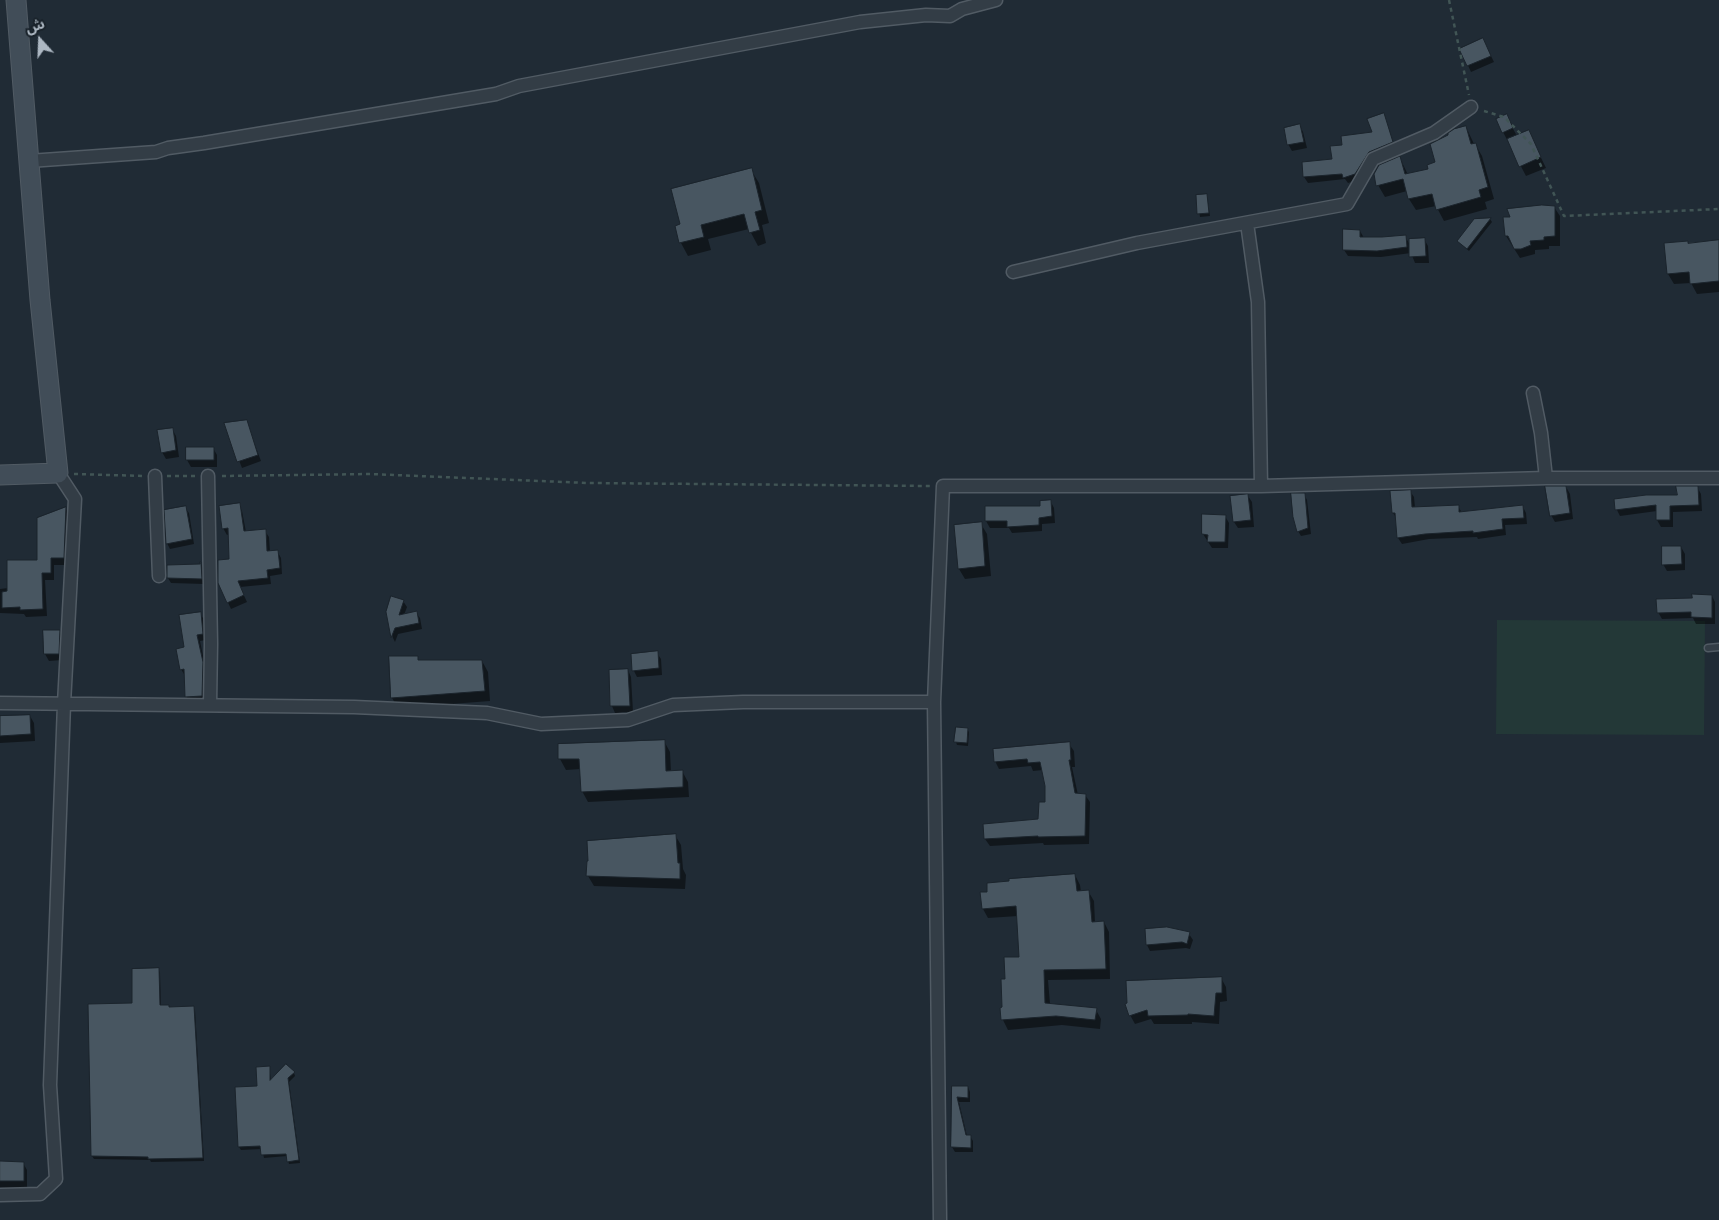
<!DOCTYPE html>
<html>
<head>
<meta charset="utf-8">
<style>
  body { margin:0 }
  #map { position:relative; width:1719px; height:1220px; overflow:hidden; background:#202b35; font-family:"PT Sans","Noto Sans Arabic",sans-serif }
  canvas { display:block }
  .north { position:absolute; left:15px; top:15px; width:50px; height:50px; -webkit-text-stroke:4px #19222a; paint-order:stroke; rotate:340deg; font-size:14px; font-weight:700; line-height:20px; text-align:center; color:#adb8c3 }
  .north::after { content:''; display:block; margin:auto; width:18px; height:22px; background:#adb8c3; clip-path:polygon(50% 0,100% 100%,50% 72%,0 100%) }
</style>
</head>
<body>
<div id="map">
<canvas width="1719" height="1220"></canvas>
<div class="north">ش</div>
</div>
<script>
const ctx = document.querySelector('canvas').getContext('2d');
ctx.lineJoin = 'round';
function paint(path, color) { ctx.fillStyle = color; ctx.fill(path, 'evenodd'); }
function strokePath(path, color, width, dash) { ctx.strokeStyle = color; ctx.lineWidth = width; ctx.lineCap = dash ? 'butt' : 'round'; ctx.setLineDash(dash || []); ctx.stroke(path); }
const green = new Path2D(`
  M1497,620L1705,621L1704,735L1496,734Z`);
const shadow = new Path2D(`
  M1486,46L1494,62L1471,72L1461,50Z
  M1506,116L1517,136L1528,131L1546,168L1526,176L1503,132Z
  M1386,121L1395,148L1358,180L1348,183L1345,179L1308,183L1304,177L1333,160L1344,146L1373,133Z
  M1300,126L1303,132L1307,148L1292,151L1288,144Z
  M1466,127L1474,144H1475L1482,156L1494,199L1485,202L1487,209L1444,221L1436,206L1416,210L1409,199L1407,191L1385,197L1378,185L1400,158L1408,175L1430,170Z
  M751,170L759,183L769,223L762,225L766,243L758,246L749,229L708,239L711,250L688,256L681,243Z
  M1207,195L1210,216L1200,217L1197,196Z
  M1554,207L1560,216V246H1549V249L1535,250V254L1520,258L1506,236L1505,218Z
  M1490,219L1492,222L1469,251L1461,244L1459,241L1475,220Z
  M1360,231L1364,238L1405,236L1410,245L1424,239L1428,246L1429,263H1415L1411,253L1381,257L1348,256L1344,250Z
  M1719,241V292L1697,294L1691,283L1674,284L1668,274L1665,244H1689Z
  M246,421L261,461L242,468L225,424Z
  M172,429L176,436L179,457L166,459L162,452Z
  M187,448H213L217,455V467H191L187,460Z
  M1566,487L1570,494L1573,519L1555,522L1551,515Z
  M1697,487L1701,494L1702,511L1673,512V527H1661L1657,520V511L1620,516L1617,510L1678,496Z
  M1410,491L1414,497L1415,508L1458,506L1462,513L1523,507L1526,513L1527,524L1505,525L1506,535L1478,539L1477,537L1429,539L1402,544L1398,538L1397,519L1393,513Z
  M1304,494L1307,500L1311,534L1301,536L1298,531Z
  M1248,496L1252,502L1254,527L1238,528L1234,522Z
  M1051,502L1054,508L1055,523L1042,524V531L1012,533L1009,528H990L986,521V507H1041Z
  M239,505L242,511L246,532L265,531L269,537L270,552L277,551L281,558L282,574L270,576L271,584L240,587L247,602L231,609L219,583L230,560V534L227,535L223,528Z
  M185,508L189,513L194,544L170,549L167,543Z
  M66,509L70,516L67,565H54V580H45L47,616L26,617L24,614L0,613V589L8,588L38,561Z
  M1225,516L1229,523L1228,548H1212L1203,534Z
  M981,524L987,534L991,576L965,579L959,569Z
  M1681,547L1685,554V570L1667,571L1663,564Z
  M201,564L204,569V584L171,583L168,578L201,565Z
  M1712,596L1715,602V624H1696L1693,618L1662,619L1658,612L1693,599Z
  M403,601L407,607L404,615L416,613L420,618L422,629L398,634L395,642L393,638L387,613Z
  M200,613L204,620L206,640L200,641L206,670L205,702L190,703L186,696L185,676L181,669L186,648Z
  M59,631L63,638L62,660L49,661L45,654Z
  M657,653L661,659L662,675L637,677L634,671Z
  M417,658L419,661H482L488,672L490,701L398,708L392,698Z
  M628,670L631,677L633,712L615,713L612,706Z
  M30,716L34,723L35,741L0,743V718Z
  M967,729L969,732L968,746L957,745L956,742Z
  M664,741L670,752L671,772L682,771L688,782L689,797L588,802L582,791L581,769L566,770L560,759L559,745Z
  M1069,744L1074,751L1075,767H1072L1078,795H1085L1090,802L1089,844L1044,845L1043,843L990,846L985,839L1039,820L1046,803V786L1043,770L1033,771L1031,766L999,769L995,761Z
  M675,835L681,845L683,869L686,875L685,889L594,886L588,876Z
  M1075,875L1080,885L1081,892L1088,891L1094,901L1095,923L1104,922L1109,932L1110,979L1048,980L1050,1004L1096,1010L1101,1019L1100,1029L1062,1025L1008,1030L1003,1020L1002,1009H1004L1006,980L1021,958L1018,916L988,918L983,909Z
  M1189,934L1193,940L1190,949L1186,948L1150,951L1147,945Z
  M159,970L160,973L161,1007L169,1009L193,1007L195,1010L204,1161L151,1162L150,1160L94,1159L92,1156L133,1005Z
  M1221,978L1226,987L1227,1001L1220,1002L1219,1024L1192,1022V1024H1154L1151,1019L1135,1024L1130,1015Z
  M269,1067L271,1080L294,1073L295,1076L289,1082L300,1163L289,1164L287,1156L264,1158L262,1149L241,1150L239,1147L258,1087Z
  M954,1087H968L970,1092V1102H959L967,1136H970L973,1141V1152H955L952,1147Z
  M0,1161L1,1163H23L27,1170V1188H6L7,1191L0,1192Z`);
const building = new Path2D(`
  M1483,38L1491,56L1467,66L1459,49Z
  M1384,113L1393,142L1369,152L1355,174L1343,178L1342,174L1303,177L1302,162L1332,159L1330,146L1342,145L1341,136L1372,132L1367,119Z
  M1507,114L1513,128L1502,133L1496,119Z
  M1300,124L1304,142L1287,145L1284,128Z
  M1466,126L1471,144L1476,143L1488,187L1479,190L1481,197L1436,210L1432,194L1408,199L1403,179L1376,186L1374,174L1379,165L1400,156L1405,174L1428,169L1427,165L1435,162L1430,144L1448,135V133L1454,129Z
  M1529,130L1541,157L1519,167L1507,139Z
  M752,168L762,210L755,212L760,230L749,233L744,214L701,225L704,237L679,243L675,226L680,224L671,189Z
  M1207,194L1209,213L1197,214L1196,195Z
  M1542,205L1555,206V236L1544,237V240L1530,241L1531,245L1521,249H1514L1508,236H1505L1503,217H1510L1507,209Z
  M1491,218L1467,249L1457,241L1474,219Z
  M1343,229L1360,230V237H1382L1406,235L1407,247L1377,251L1343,250Z
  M1425,238L1426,256L1409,257V239Z
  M1719,240V281L1690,284L1689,272L1667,274L1664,243L1688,241V243Z
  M247,420L258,455L237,462L224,423Z
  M173,428L176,450L161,453L157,430Z
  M186,447H214V460H186Z
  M1545,486H1566L1570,513L1550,516Z
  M1676,486H1698L1699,505L1670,506V520H1656V505L1615,510L1614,499L1646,495H1677Z
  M1411,490L1412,507L1459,505V512L1523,505L1524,518L1502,519L1503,529L1473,533V531L1425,534L1397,538L1395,513H1392L1390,491Z
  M1291,493H1305L1308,528L1297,532L1293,517Z
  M1248,494L1251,520L1233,522L1230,496Z
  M1051,500L1052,516L1039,518V525L1007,527V521H985V506H1040V501Z
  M240,503L244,531L266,529L267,551L278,550L280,568L267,570L268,578L238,581L244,595L227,603L218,583V560L229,559L228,528L222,529L219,506Z
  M186,506L192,539L166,544L164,510Z
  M66,507L64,558H51V573H42L43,609L20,610V607L2,608V592L7,591V560H37V518Z
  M1202,514L1226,515L1225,542H1207L1208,535L1202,534Z
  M982,522L985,566L958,569L954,525Z
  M1662,546H1681L1682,564L1662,565Z
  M200,562H201L202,579L167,578V565L200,564Z
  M1692,594L1712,595V618L1691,617V612L1657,613L1656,599L1692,598Z
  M391,596L404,600L399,615L417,611L419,623L395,628L391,638L386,612Z
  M201,612L203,634L197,635L203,662L202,696L185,697L184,669L180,670L176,649L184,647L179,615Z
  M43,630H60L59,654H44Z
  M658,651L659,668L632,671L631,654Z
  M389,656H418V660H482L485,691L391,698Z
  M628,669L630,706H610L609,670Z
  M30,715L31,734L0,736V716Z
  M956,727L968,728L967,743L954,742Z
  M665,740L666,771L683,770V787L581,792L579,759H558V744Z
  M1070,742L1071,760H1069L1075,793L1086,794L1085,836L1038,837V836L984,839L983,824L1038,819L1039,802H1045V786L1040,762L1028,763L1027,759L994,762L993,749Z
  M676,834L678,863H680V879L586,876L587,861H588L587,841Z
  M1075,874L1077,891L1089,890L1092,922L1104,921L1106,969L1044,970L1045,1003L1097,1008L1095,1020L1056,1016L1001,1020L1000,1008L1002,1007L1001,979H1005L1004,957H1019L1016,906L982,909L980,892H987V883L1009,881V879Z
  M1167,927L1190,932L1187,944L1182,942L1146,945L1145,929Z
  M159,968L160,1005H169V1007L194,1006L203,1158L148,1159V1157L91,1156L88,1004L132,1003V969Z
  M1222,977V993H1216L1214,1016L1188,1014V1015L1148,1016L1147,1010L1129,1016L1125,1004L1127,1003L1126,981Z
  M286,1064L295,1072L288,1078L299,1160L287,1162L286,1154L261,1155L260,1146L238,1147L235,1087L257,1086L256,1067L270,1066V1080Z
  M952,1086H968V1098L957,1097L966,1135H971V1148L951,1147Z
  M0,1161L24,1162V1181H0Z`);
const path = new Path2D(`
  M1449,0L1469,95
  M1484,111L1504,117L1531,144L1564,216L1719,209
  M74,474L144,476
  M167,476H196
  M222,476L370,474L588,483L931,486`);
const lane = new Path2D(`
  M1708,648L1719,647`);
const street = new Path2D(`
  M29,161L156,152L168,148L204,143L496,94L519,86L860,22L926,15L950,16L962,9L996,0
  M1247,223L1258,302L1261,486
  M1013,272L1137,243L1347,204L1373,159L1434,133L1471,107
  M1533,393L1541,433L1546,478
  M155,476L159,576
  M208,476L211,644L210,705
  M0,703L354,707L487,713L541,724L628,720L673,705L743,702H934
  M0,1195L40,1194L56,1179L50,1085L64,704L75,499L58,473
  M940,1220L934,702L943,486H1261L1546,478H1719`);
const secondary = new Path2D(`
  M0,475L58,473L40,300L16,0`);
paint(green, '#233837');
paint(shadow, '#0007');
paint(building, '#485661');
strokePath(building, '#1b242c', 1);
strokePath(lane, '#515b64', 9);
strokePath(street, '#515b64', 15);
strokePath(secondary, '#515b64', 21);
strokePath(path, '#415555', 2.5, [4, 4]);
strokePath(lane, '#333d46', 6);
strokePath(street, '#333d46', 12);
strokePath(secondary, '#414d58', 19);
</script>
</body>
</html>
